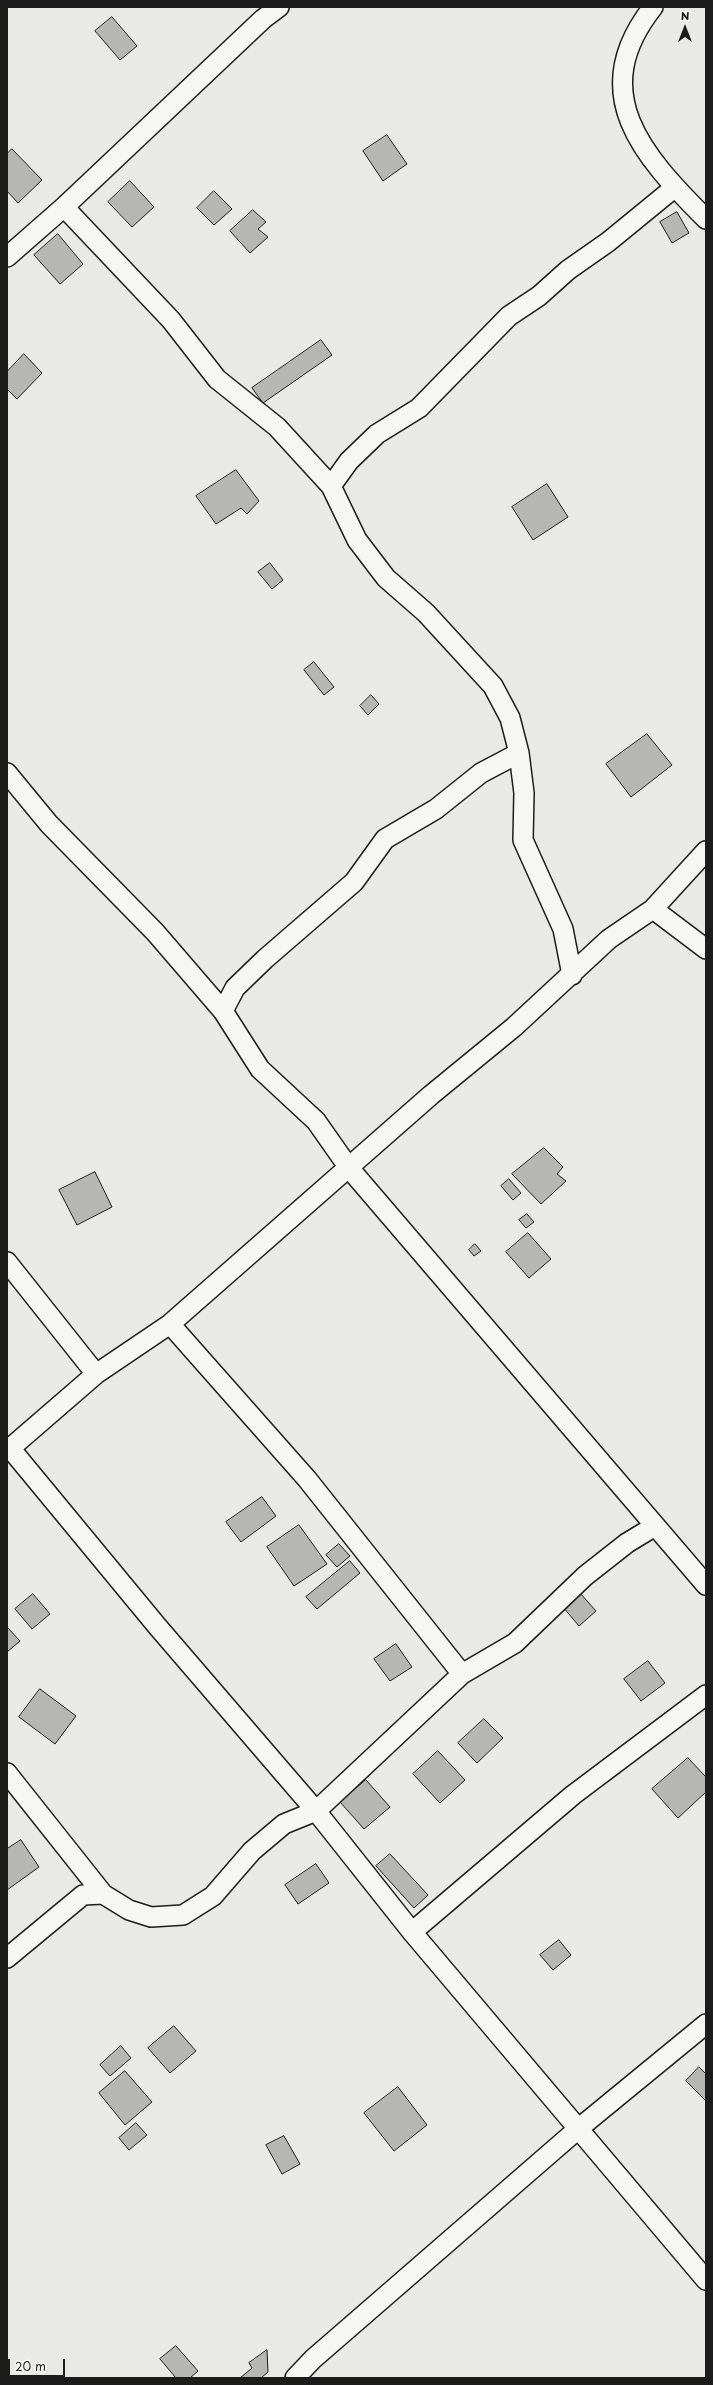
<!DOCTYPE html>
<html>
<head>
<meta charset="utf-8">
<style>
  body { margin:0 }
  #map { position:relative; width:713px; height:2385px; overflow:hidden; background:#e9e9e5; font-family:"Playpen Sans",sans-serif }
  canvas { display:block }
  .frame { position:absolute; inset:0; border:8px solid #1c1c1c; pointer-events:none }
  .north { position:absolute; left:665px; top:8px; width:40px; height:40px; -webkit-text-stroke:3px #f6f6f2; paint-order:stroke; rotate:0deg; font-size:11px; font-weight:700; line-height:16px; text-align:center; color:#1c1c1c }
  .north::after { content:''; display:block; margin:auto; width:14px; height:18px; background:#1c1c1c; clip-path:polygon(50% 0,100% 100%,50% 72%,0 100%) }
  .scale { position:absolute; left:8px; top:2359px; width:57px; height:18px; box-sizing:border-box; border:2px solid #1c1c1c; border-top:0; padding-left:5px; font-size:12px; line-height:14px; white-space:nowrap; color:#1c1c1c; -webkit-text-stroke:3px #f6f6f2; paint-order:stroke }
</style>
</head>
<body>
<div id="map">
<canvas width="713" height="2385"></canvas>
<div class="frame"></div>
<div class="north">N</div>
<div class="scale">20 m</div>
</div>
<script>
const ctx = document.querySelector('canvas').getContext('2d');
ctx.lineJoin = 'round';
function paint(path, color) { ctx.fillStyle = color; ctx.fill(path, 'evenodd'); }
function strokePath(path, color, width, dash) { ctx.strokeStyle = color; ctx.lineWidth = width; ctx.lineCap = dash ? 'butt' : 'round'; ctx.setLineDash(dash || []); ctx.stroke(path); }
const building = new Path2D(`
  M112,17L137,46L120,60L95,31Z
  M387,135L407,164L383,181L363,151Z
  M12,149L42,180L18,203L7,191V154Z
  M130,181L154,207L132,227L108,202Z
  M214,191L232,209L214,225L197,208Z
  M253,210L266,222L258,229L268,237L250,253L230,231Z
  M677,212L689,233L672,243L660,222Z
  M58,234L83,264L60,284L34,255Z
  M321,340L332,355L263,403L252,388Z
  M24,354L42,373L17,399L7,389V372Z
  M236,470L259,501L247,514L241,508L216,524L196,496Z
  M547,484L568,517L533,540L512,507Z
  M270,563L283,580L272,589L258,572Z
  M314,662L334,687L324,695L304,670Z
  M371,695L379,704L368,715L360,706Z
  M647,734L672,765L631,797L606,764Z
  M544,1148L563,1167L557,1174L566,1181L541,1204L512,1174Z
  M95,1172L112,1207L77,1225L59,1190Z
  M509,1179L521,1193L513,1200L501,1186Z
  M527,1214L534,1222L526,1228L519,1220Z
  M528,1233L551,1259L529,1278L506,1252Z
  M475,1244L481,1251L474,1256L469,1250Z
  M262,1497L276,1516L241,1542L226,1522Z
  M299,1525L327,1564L294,1586L267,1547Z
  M339,1544L350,1556L337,1567L326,1555Z
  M350,1561L360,1573L317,1609L306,1597Z
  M580,1593L596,1611L579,1626L563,1607Z
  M33,1594L50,1614L32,1629L15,1609Z
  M7,1627L20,1641L7,1652Z
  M396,1644L412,1667L390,1681L374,1659Z
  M648,1661L665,1683L641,1701L624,1679Z
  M40,1689L76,1716L55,1744L19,1717Z
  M484,1719L503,1738L477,1763L458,1743Z
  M438,1751L465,1780L440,1803L413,1774Z
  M688,1758L706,1777V1792L678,1818L652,1789Z
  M366,1780L390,1807L364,1829L340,1802Z
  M21,1840L39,1867L7,1890V1849Z
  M390,1854L428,1895L414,1908L376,1866Z
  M316,1864L329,1883L298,1904L285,1885Z
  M559,1940L571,1955L553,1970L540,1955Z
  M174,2026L196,2051L170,2073L148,2048Z
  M121,2046L131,2058L110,2076L100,2065Z
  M699,2067L706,2074V2101L686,2081Z
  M125,2071L152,2102L125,2125L99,2093Z
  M398,2087L427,2125L394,2151L364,2113Z
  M136,2123L147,2135L129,2150L119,2138Z
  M284,2136L300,2164L282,2174L266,2145Z
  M176,2346L198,2371L190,2378H176L160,2359Z
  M267,2350L268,2372L261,2378H240L252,2368L249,2363Z`);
const minor = new Path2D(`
  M653,7C585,93 643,156 706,219
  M64,207L171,320L217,379L277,427L331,486L357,540L386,578L426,613L493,686L510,718L519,753L524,793L523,840L563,929L572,975
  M7,257L64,207L263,19L279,7
  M331,486L349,461L377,434L419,408L509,316L539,296L568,270L608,242L674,188
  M7,773L49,824L155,932L223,1011L260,1069L316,1121L349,1168L706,1585
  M653,909L706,949
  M223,1011L235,988L265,959L354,882L385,839L436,809L481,773L519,753
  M7,1262L96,1374
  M10,1448L157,1626L316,1811L412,1932L706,2280
  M7,1451L96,1374L170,1324L431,1095L514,1027L609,939L653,909L706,851
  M462,1674L515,1643L585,1576L627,1543L655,1526
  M7,1773L103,1894
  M412,1932L573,1795L706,1695
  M7,1958L83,1895L103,1894L129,1910L151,1917L183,1915L213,1896L252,1851L284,1824L316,1811L462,1674L307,1479L170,1324
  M295,2378L313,2359L578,2129L706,2024`);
paint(building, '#b6b6b3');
strokePath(building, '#1c1c1c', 1);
strokePath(minor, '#1c1c1c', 22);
strokePath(minor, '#f6f6f2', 19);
</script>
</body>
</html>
